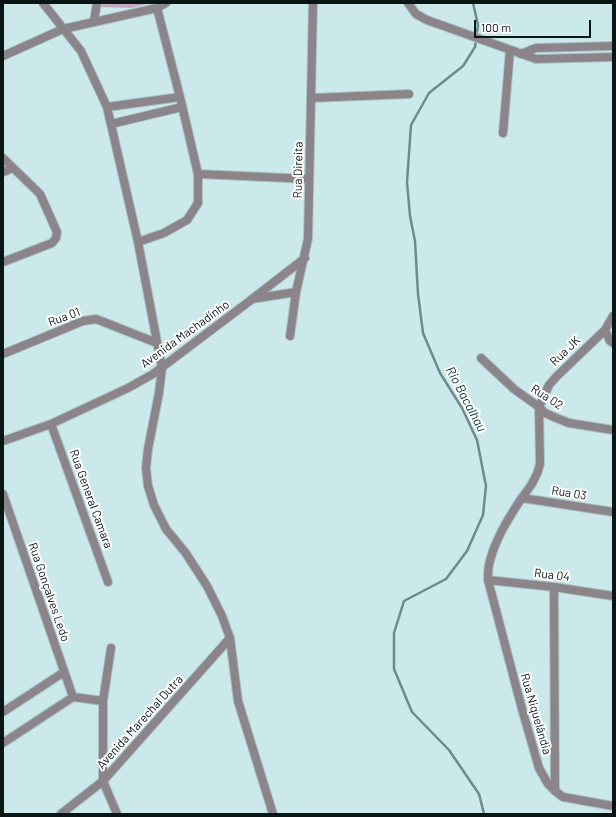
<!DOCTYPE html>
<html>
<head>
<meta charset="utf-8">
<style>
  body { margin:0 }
  #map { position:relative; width:616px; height:817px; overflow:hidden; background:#cbe9eb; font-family:Barlow,sans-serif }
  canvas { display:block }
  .frame { position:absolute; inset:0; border:4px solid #0a1516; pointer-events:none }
  .scale { position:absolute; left:474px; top:20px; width:117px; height:18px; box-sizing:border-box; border:2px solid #0a1516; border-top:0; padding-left:5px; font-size:12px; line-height:14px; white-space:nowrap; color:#0a1516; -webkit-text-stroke:3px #fff; paint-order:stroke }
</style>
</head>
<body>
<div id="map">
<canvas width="616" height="817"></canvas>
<div class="frame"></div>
<div class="scale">100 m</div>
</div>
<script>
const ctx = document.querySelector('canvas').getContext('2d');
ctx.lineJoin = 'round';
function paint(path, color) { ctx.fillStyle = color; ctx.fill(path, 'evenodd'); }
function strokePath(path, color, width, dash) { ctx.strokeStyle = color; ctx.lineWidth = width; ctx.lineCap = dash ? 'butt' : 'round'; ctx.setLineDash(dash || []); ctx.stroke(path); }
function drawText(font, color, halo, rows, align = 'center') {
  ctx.font = font + ' Barlow,sans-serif'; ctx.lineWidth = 4; ctx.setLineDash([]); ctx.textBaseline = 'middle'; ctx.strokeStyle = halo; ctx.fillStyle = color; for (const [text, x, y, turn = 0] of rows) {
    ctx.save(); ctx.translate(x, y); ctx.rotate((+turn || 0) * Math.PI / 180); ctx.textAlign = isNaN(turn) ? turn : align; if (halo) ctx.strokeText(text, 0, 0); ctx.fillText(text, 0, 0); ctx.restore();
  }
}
const green = new Path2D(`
  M102,3H150L132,8L101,7Z`);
const stream = new Path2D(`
  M473,3L478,25L475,47L463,66L429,93L411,125L407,182L410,216L415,241L418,294L423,333L440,373L462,408L477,440L486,486L483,515L467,551L446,579L404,601L394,633V669L412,712L449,750L479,794L484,814`);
const minor = new Path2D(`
  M43,3L81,51L107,107L138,242L162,368L159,393L148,449L146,468L148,486L154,505L166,529L185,552L207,586L222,616L230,638L238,701L273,814
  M408,3L416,14L427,20L536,59L613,57
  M94,21L97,3
  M521,54L536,48L613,46
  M3,56L63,29L157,8L166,3
  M312,98L409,94
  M107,107L180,97
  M111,124L182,107
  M503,133L510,50
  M3,158L40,194L57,232L56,238L52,243L3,262
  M3,172L13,168
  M198,174L309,179
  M138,242L164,233L187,220L198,203V174L180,97L157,8
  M252,299L296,292
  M613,316L605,330L556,377L549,385L539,407L540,464C537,478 530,487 521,499C508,519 494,541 489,565C488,570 488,575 488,580L522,709L539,768L548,784L555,791L563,797L613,806
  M605,330L610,341L613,343
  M290,336L296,292L308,239L313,3
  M3,354L83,321L96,319L157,343
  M481,358L514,389L539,407L545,413L554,417L569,423L613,430
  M51,424L108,582
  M3,441L51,424L128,388L153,374L251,300L305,258
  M3,494L73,697
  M522,498L613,512
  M488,580L554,587L613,596
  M554,587L555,791
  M111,648L103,701V781L117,814
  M3,712L64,672
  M3,743L73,697L103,701
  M61,814L103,781L230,638`);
const streetNames = [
  ["Rua Direita",298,170,-89],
  ["Rua 01",64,317,-20],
  ["Avenida Machadinho",185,334,-36],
  ["Rua JK",565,351,-44],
  ["Rua 02",547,397,33],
  ["Rua 03",569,493,9],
  ["Rua General Camara",91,499,70],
  ["Rua 04",552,575,7],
  ["Rua Gonçalves Ledo",49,592,71],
  ["Rua Niquelândia",536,714,74],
  ["Avenida Marechal Dutra",140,722,-48]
];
const waterNames = [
  ["Rio Bacalhau",466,399,62]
];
paint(green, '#c2aac0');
strokePath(stream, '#6b8b8c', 2.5);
strokePath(minor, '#a8c3c5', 10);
strokePath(minor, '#8c848b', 8);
drawText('12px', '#0a1516', '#fff', streetNames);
drawText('italic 13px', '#0c3537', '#fff', waterNames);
</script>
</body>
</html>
